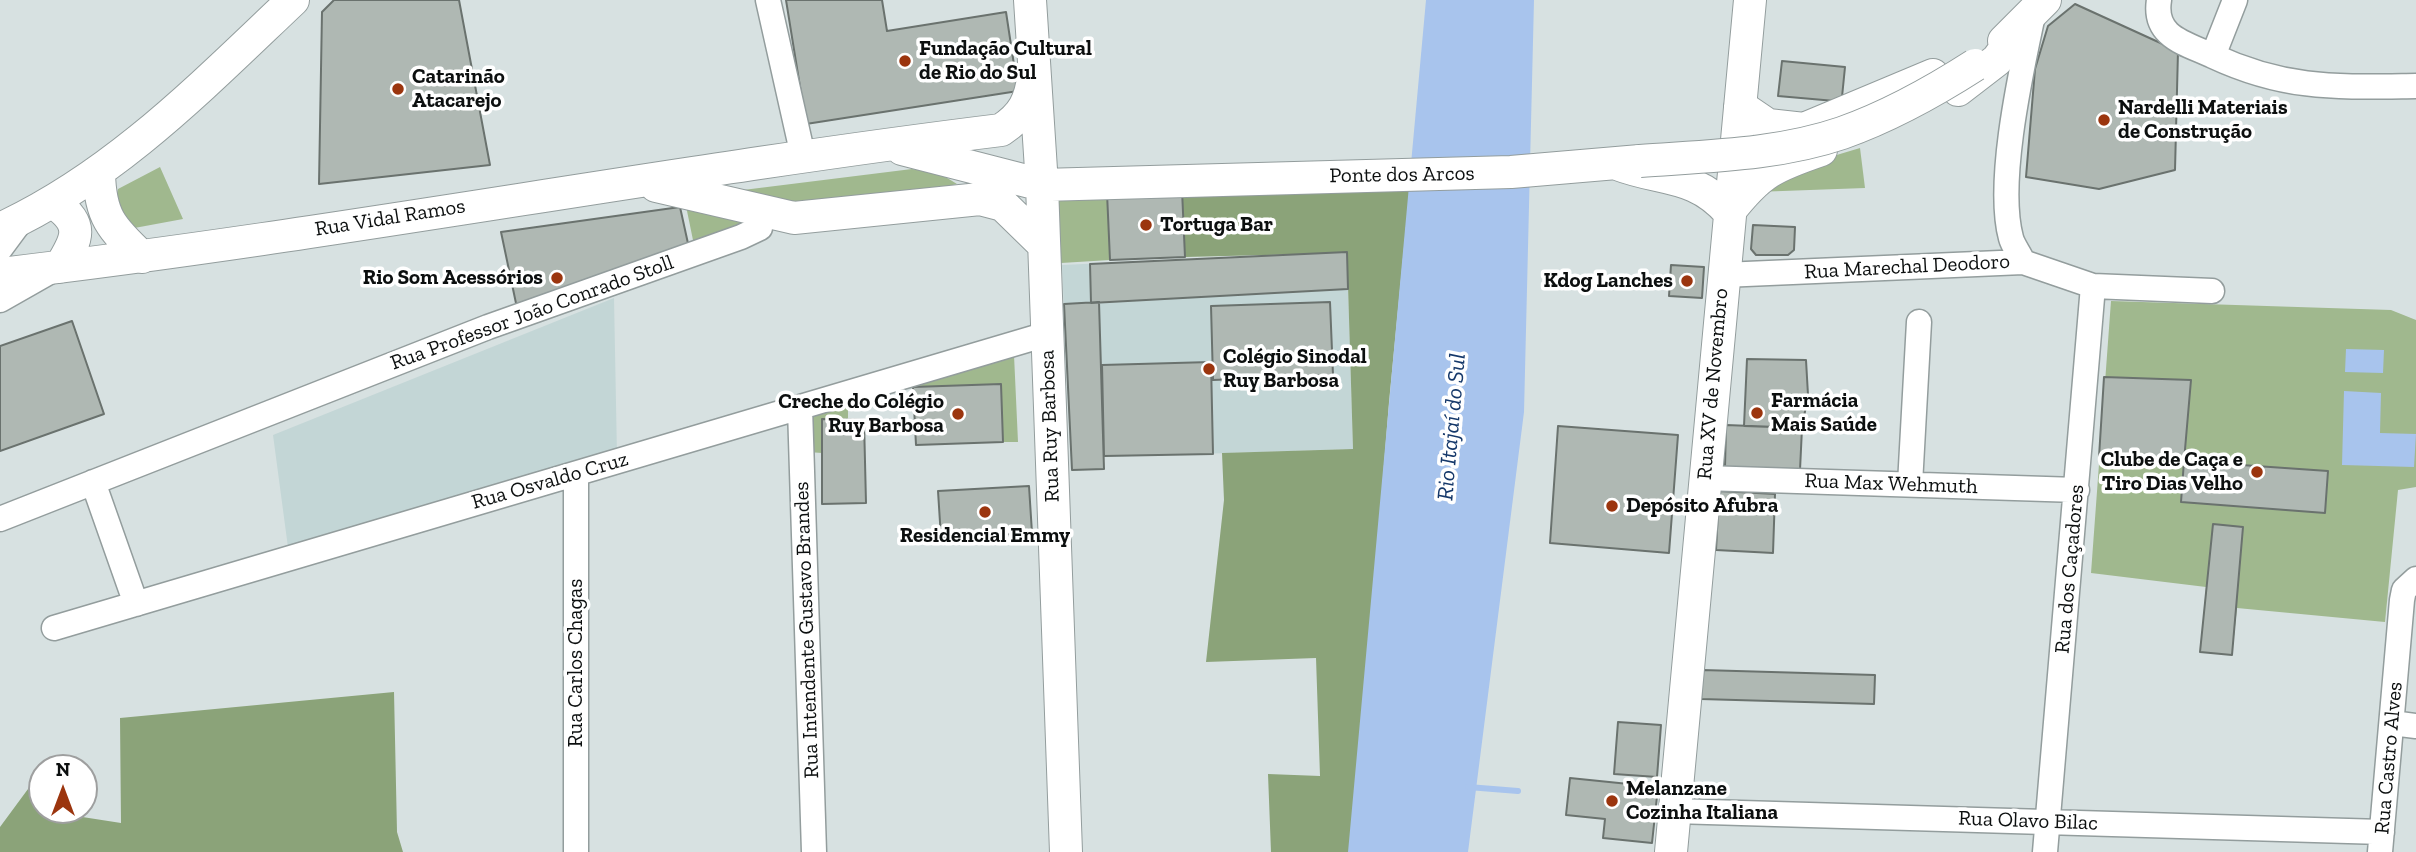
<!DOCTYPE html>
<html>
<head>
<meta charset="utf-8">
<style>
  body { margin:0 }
  #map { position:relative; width:2416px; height:852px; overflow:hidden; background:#d7e1e1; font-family:"Zilla Slab",serif }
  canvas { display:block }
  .north { position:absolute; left:28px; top:754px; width:70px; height:70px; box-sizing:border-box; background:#fff; border:2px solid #9e9f9f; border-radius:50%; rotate:0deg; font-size:19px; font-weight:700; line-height:28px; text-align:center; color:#0c0f0f }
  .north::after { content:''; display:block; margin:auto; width:24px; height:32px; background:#9b350e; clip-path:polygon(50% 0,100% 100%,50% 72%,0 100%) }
</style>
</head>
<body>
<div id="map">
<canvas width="2416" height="852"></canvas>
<div class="north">N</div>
</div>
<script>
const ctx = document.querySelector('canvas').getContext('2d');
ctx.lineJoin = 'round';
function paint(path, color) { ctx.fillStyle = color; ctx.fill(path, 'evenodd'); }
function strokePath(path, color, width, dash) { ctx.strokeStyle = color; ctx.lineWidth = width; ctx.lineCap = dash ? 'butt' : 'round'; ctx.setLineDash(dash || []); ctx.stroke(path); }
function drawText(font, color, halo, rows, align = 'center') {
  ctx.font = font + ' "Zilla Slab",serif'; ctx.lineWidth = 7; ctx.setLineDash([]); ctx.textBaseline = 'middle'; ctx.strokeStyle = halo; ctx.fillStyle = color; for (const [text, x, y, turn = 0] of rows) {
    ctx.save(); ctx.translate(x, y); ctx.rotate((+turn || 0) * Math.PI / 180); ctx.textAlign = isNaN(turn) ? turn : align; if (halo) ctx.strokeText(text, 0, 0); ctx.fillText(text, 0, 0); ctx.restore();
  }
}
const built = new Path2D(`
  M1347,252L1353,449L1104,457V469L1071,471L1062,265Z
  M614,298L617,456L289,555L273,435Z`);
const green = new Path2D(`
  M1860,148L1865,188L1755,192L1760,178Z
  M160,167L183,219L129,229L112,216L118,189Z
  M912,169L939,173L957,184L853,207L796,212L727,192Z
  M1107,193L1110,260L1061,263L1058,195Z
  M686,206L749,222L694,245Z
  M2111,301L2391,310L2416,320V487L2398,490L2385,622L2237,608L2232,655L2200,652L2206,587L2091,573Z
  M1014,355L1018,442H1003L1001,384L913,387L912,382Z
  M841,404L848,410V419H822V453L808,452L807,412Z`);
const forest = new Path2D(`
  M1411,175L1389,402L1353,852H1271L1268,774L1320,776L1316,658L1206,662L1224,500L1222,453L1353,449L1347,253L1185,257L1182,190Z
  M394,692L397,832L403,852H0V827L42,770V810H72L76,816L121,823L120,718Z`);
const water = new Path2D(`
  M1426,0H1534L1524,412L1468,852H1348Z
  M2346,349L2384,350L2383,373L2345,372Z
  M2344,391L2381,393L2380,433L2416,434L2414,467L2342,465Z`);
const stream = new Path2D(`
  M1468,787L1518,791`);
const building = new Path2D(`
  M334,0H459L490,165L319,184L322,12Z
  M786,0H882L887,31L1006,12L1018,91L806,124Z
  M2075,4L2178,51L2175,170L2099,189L2026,177L2035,69L2048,26Z
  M1782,61L1845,67L1842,97L1835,101L1778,96Z
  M1182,190L1185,257L1110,260L1107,193Z
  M680,207L689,248L517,308L501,232Z
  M1753,225L1795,227L1794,250L1788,255H1756L1751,249Z
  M1347,252L1348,289L1091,303L1090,264Z
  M1671,265L1704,267L1702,298L1669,296Z
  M1099,302L1104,469L1072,470L1064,304Z
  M1330,302L1333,375L1213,380L1211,306Z
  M72,321L104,414L0,451V346Z
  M1747,359L1806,360L1808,395L1802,428L1744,426Z
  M1211,362L1213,454L1104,456L1102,365Z
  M2104,377L2191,380L2184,461L2099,457Z
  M1001,384L1003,442L916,445L913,387Z
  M822,419L864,420L866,503L822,504Z
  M1726,425L1802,428L1800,470L1725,467Z
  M1558,426L1678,435L1669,553L1550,543Z
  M2184,461L2328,471L2325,513L2181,502Z
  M1029,486L1032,533L941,538L938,491Z
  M1719,491L1775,494L1773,553L1716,550Z
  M2213,524L2243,527L2232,655L2200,652Z
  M1702,670L1875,675L1874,704L1701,699Z
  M1618,722L1661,725L1657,777L1614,774Z
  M1570,778L1658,787L1652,843L1603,838L1605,819L1566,815Z`);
const minor = new Path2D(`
  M768,0L803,156
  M2159,0C2153,37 2185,43 2213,56L2235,0
  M2213,56C2286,90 2337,87 2416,86
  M0,249L23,218
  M2023,262C2020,254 2013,246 2011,238C1996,183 2021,72 2033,15
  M1723,275L2023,262L2093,286L2212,291
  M0,300L51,271
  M800,408L814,852
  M576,474V852
  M1704,478L2077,490
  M93,482L136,604
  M1910,484L1919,322
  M0,519L488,327L741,237L760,228L754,209
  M54,628L1047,334
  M2392,723L2416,726
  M1674,811L2382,832
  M2045,852L2093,286
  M2380,852L2402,600L2404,590L2416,579`);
const major = new Path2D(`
  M1030,0L1042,185L1066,852
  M2004,41L2045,0
  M1958,90L1997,60L2020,28
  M1740,106L1768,125L1804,129L1933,75
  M902,149L1042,185L1511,172L1640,161
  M1617,164C1661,181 1695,173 1729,212
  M99,173C100,216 111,228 142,257
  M656,186L794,218L980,199L1003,205L1043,244
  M53,202C85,224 78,238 60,267
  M1729,212C1760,172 1774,166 1821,150
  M0,229C115,176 202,86 293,0
  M0,274C335,235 667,171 1001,130C1024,115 1030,101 1034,74
  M1671,852L1750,0`);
const majorBridge = new Path2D(`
  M1640,161C1707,156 1778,155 1842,133C1890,116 1933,92 1975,65`);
const markers = [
  [905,61,7,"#9b350e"],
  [398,89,7,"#9b350e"],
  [2104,120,7,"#9b350e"],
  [1146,225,7,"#9b350e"],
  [557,278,7,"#9b350e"],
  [1687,281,7,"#9b350e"],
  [1209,369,7,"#9b350e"],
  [1757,413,7,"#9b350e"],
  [958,414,7,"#9b350e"],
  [2257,472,7,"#9b350e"],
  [1612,506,7,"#9b350e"],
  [985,512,7,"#9b350e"],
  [1612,801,7,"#9b350e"]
];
const poiNames = [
  ["Fundação Cultural",919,49],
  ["de Rio do Sul",919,73],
  ["Catarinão",412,77],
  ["Atacarejo",412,101],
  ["Nardelli Materiais",2118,108],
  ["de Construção",2118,132],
  ["Tortuga Bar",1160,225],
  ["Rio Som Acessórios",543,278,"right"],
  ["Kdog Lanches",1673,281,"right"],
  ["Colégio Sinodal",1223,357],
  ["Ruy Barbosa",1223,381],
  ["Farmácia",1771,401],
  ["Mais Saúde",1771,425],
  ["Creche do Colégio",944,402,"right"],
  ["Ruy Barbosa",944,426,"right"],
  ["Clube de Caça e",2243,460,"right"],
  ["Tiro Dias Velho",2243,484,"right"],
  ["Depósito Afubra",1626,506],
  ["Residencial Emmy",985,536,"center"],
  ["Melanzane",1626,789],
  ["Cozinha Italiana",1626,813]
];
const streetNames = [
  ["Ponte dos Arcos",1402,175,-1],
  ["Rua Vidal Ramos",390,218,-9],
  ["Rua Marechal Deodoro",1907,267,-3],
  ["Rua Professor João Conrado Stoll",532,313,-20],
  ["Rua XV de Novembro",1713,384,-85],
  ["Rua Ruy Barbosa",1050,426,-92],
  ["Rua Osvaldo Cruz",550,481,-16],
  ["Rua Max Wehmuth",1891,484,2],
  ["Rua dos Caçadores",2070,569,-85],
  ["Rua Intendente Gustavo Brandes",807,630,-92],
  ["Rua Carlos Chagas",576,663,-90],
  ["Rua Castro Alves",2389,758,-85],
  ["Rua Olavo Bilac",2028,821,2]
];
const waterNames = [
  ["Rio Itajaí do Sul",1452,427,-85]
];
paint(built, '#c3d6d6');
paint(green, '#a0b88e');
paint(forest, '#8ba379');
paint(water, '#a8c4ed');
strokePath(stream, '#a8c4ed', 6);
paint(building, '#afb8b3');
strokePath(building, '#6a726e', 2);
strokePath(minor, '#939d9d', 27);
strokePath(major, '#939d9d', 34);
strokePath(minor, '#fff', 24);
strokePath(major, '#fff', 32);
strokePath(majorBridge, '#939d9d', 34, []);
strokePath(majorBridge, '#fff', 32);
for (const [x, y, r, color] of markers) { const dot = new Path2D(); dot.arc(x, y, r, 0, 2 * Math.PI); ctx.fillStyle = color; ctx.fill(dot); strokePath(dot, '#fff', 2.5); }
drawText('bold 21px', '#0c0f0f', '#fff', poiNames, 'left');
drawText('21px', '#0c0f0f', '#fff', streetNames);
drawText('italic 23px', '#15386a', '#fff', waterNames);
</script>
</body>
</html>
